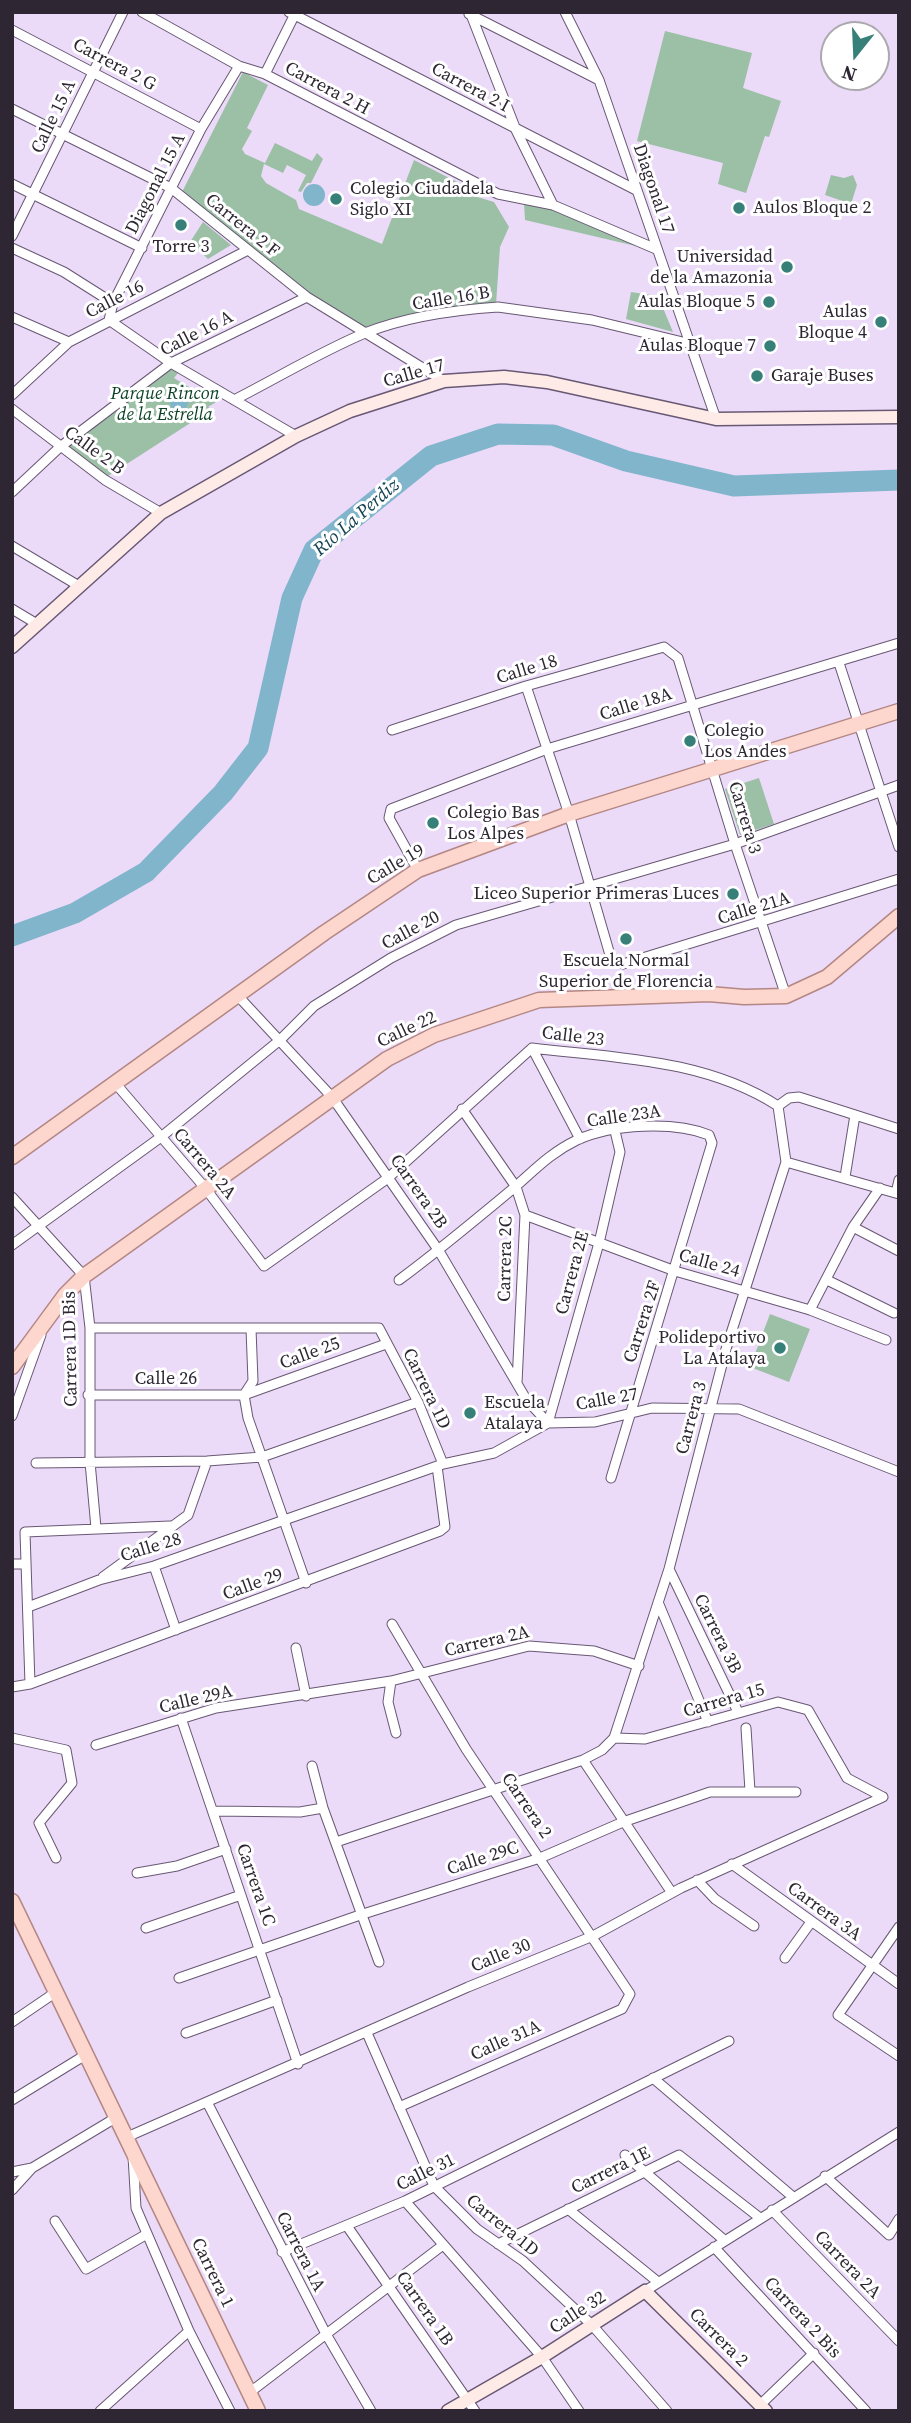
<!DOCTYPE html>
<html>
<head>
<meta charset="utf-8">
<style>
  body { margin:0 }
  #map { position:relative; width:911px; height:2423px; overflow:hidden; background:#ecdaf9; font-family:"Source Serif 4",serif }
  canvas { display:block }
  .frame { position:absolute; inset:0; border:14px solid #2e2733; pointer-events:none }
  .north { position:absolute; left:820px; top:21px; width:70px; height:70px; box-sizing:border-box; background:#fff; border:2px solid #aba9ad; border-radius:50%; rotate:198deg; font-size:19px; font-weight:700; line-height:28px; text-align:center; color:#2e2733 }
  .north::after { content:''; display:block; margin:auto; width:24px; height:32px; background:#377f79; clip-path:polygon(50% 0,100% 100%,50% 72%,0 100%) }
</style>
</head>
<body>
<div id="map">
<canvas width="911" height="2423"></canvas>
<div class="frame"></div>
<div class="north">N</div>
</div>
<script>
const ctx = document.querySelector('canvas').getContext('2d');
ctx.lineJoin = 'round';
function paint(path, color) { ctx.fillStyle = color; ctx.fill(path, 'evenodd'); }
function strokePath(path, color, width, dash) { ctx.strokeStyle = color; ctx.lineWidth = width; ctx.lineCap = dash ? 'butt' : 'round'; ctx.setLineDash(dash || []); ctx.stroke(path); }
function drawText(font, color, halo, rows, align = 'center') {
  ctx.font = font + ' "Source Serif 4",serif'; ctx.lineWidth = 6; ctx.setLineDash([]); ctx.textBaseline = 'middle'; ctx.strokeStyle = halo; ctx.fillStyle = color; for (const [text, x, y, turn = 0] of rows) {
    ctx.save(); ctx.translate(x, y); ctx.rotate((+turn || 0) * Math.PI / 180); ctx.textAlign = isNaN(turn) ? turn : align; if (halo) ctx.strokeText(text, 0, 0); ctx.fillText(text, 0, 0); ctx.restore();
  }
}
const green = new Path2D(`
  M665,31L752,53L743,88L781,101L769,137L765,136L746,193L718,184L723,163L637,141Z
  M243,72L268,85L247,128L252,131L242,149L245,154L265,163L275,143L312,161L317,153L323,159L311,183H307L301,192L298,191L306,175L287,165L283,173L264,164L261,176L266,183L296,200L299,209L382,244L414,160L463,185L474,196L494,202L509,227L500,247L496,304L423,312L366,328L310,294L181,194Z
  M831,175L844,178L853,175L857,185L851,204L825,195Z
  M524,203L549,208L640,247L525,220Z
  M203,222L231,245L208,259L190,242Z
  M631,292L658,296L673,332L626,319Z
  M169,366L178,373L174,378L209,399L215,395L221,399L208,407L212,409L105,478L67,447Z
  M759,778L774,824L740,835L725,789Z
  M770,1314L810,1329L789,1382L750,1367Z`);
const water = new Path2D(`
  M303 195a11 11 0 1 1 22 0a11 11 0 1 1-22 0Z
  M170 402a9 9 0 1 1 18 0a9 9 0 1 1-18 0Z`);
const river = new Path2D(`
  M12,936L75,913L146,872L223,793L258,748L292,598L314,550L431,456L498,434L553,435L626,461L734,486L899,480`);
const street = new Path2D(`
  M142,12L239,66L265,74L498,194L553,205L656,249
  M289,12L636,190
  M470,12L516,130L553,205
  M565,12L599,80L716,419
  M469,14L599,80
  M12,30L201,129
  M239,66L201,129L113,303L109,320L171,363L296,436
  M265,74L296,12
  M12,109L171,188L307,297L444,381
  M12,184L142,248
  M12,236L123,12
  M12,248L64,272L113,303
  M12,317L69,342
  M12,395L69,342L246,251
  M234,400C277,378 320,352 365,333C405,317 454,310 498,307L592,320L687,343
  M12,409L105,480L161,513
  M12,492L60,447L171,363L307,297
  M12,546L79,586
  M12,609L37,624
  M839,663L899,847
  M526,686L569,814L610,955L613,960L623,964L899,879
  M392,730L526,686L664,647L678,658L735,844L786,996
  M418,870L389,818L391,809L547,749L899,643
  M238,996L332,1097L439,1251L526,1399L548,1423
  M532,1048L580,1139
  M116,1084L206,1189L264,1266L388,1178L532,1048C616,1058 705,1059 778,1106
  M778,1106L789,1098L799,1097L899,1129
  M462,1109L516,1187L525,1215L517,1383
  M786,1162L899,1194
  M845,1177L855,1115
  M896,1193L899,1180
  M12,1197L84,1276L90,1328V1462L96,1528
  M525,1215L675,1271L810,1310L886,1340
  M853,1227L899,1251
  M12,1245L161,1137L280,1040L314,1006L391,958L456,925L735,844L899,785
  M399,1280C437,1252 473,1222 509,1192C533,1172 548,1154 577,1140C612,1124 674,1121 709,1135L712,1143L611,1478
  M827,1280L894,1313
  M810,1310L853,1227L880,1188
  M90,1328H379L418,1402L443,1464
  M251,1329L253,1381L244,1395L248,1418L306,1583
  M88,1395H244L386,1344
  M12,1416L41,1335
  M548,1423L599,1243L620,1152L615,1131
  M36,1463L207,1461L262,1457L418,1402
  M12,1564H26
  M154,1566L176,1630
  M669,1569L738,1712
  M103,1577L188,1515L207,1461
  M658,1602L708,1722
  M28,1607L99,1580L154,1566L443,1464L494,1453L548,1423L595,1422L652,1408L739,1409L899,1472
  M392,1624L466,1749L630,1994L622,2009L399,2107
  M296,1648L306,1696
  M391,1681L388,1702L396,1733
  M30,1684L25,1532L170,1526
  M12,1687L30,1684L440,1531L445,1527L437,1466
  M181,1718L298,2064
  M746,1728L750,1791
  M12,1738L66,1750L72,1783L39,1823L56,1858
  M614,1738L645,1739L778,1702L808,1710L847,1778L883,1797
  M96,1745L216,1708L391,1681L529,1646L594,1651L639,1666
  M583,1760L672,1893
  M312,1766L323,1808L379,1962
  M213,1811L300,1812L323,1808
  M336,1842L583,1760L602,1750L614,1738L669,1569L726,1349L786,1162L778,1106
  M732,1864L899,1984
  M137,1873L177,1866L226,1849
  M697,1880L715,1899L754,1926
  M899,1927L838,2015L899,2056
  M146,1928L241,1895
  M785,1958L811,1922
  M179,1978L360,1915L540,1858L623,1822L710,1792H796
  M12,2022L56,1992
  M186,2033L277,2000
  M367,2033L434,2186L477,2229L523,2261L592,2325L667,2411
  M653,2078L793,2197
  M12,2100L87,2054
  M208,2104L326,2334L371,2411
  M127,2137L468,1987L593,1936L681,1888L883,1797
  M625,2155L724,2240
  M133,2156L136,2208L189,2331L230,2411
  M12,2172L32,2168L117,2117
  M825,2176L889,2235L899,2219
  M12,2190L32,2168
  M405,2201L542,2357L579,2411
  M568,2209L658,2282
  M772,2210L899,2341
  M55,2221L86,2269L147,2234
  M347,2226L475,2411
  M498,2244L679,2155L760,2218
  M714,2247L866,2411
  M282,2252L405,2201L729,2041
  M645,2291L899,2132
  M249,2393L443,2245
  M760,2405L814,2353
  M100,2411L189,2331`);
const secondary = new Path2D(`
  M12,647L161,513L296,436L350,411L444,381L504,377L547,382L716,419L899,417
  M448,2411L542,2357L645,2291L766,2411`);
const primary = new Path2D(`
  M12,1157L324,933L418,870L569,814L899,711
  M12,1367L65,1295L84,1276L387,1059L434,1035L539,1000L709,994L744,997L786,996L827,977L899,916
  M12,1901L258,2411`);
const markers = [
  [336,199,7,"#377f79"],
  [739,208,7,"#377f79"],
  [181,225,7,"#377f79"],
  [787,267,7,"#377f79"],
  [769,302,7,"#377f79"],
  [881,322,7,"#377f79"],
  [770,346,7,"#377f79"],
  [757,376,7,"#377f79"],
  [690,741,7,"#377f79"],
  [433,823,7,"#377f79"],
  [733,894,7,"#377f79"],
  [626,939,7,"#377f79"],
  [780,1348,7,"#377f79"],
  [470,1413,7,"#377f79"]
];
const streetNames = [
  ["Carrera 2 G",114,65,28],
  ["Carrera 2 I",470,88,28],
  ["Carrera 2 H",327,89,28],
  ["Calle 15 A",54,117,-64],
  ["Diagonal 15 A",156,184,-63],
  ["Diagonal 17",653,189,71],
  ["Carrera 2 F",242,226,39],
  ["Calle 16 B",451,299,-9],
  ["Calle 16",115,300,-27],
  ["Calle 16 A",197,334,-27],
  ["Calle 17",414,374,-16],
  ["Calle 2 B",94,451,36],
  ["Calle 18",527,670,-17],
  ["Calle 18A",636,705,-17],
  ["Carrera 3",744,818,73],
  ["Calle 19",396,865,-30],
  ["Calle 21A",754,909,-17],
  ["Calle 20",411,931,-28],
  ["Calle 22",407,1030,-25],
  ["Calle 23",573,1037,7],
  ["Calle 23A",624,1117,-8],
  ["Carrera 2A",204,1164,50],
  ["Carrera 2B",418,1192,55],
  ["Carrera 2C",506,1259,-89],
  ["Calle 24",709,1264,16],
  ["Carrera 2E",573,1273,-75],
  ["Carrera 2F",643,1322,-72],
  ["Carrera 1D Bis",71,1349,-91],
  ["Calle 25",310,1354,-20],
  ["Calle 26",166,1379],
  ["Carrera 1D",426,1389,64],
  ["Calle 27",607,1400,-10],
  ["Carrera 3",692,1418,-75],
  ["Calle 28",151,1548,-17],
  ["Calle 29",253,1585,-20],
  ["Carrera 3B",717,1634,64],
  ["Carrera 2A",487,1642,-13],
  ["Calle 29A",196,1700,-13],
  ["Carrera 15",724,1701,-16],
  ["Carrera 2",526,1806,56],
  ["Calle 29C",483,1859,-18],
  ["Carrera 1C",255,1885,71],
  ["Carrera 3A",824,1912,36],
  ["Calle 30",501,1956,-22],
  ["Calle 31A",506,2041,-24],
  ["Carrera 1E",611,2171,-26],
  ["Calle 31",426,2173,-26],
  ["Carrera 1D",502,2226,39],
  ["Carrera 1A",300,2252,63],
  ["Carrera 2A",847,2265,46],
  ["Carrera 1",212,2273,64],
  ["Carrera 1B",424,2309,55],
  ["Calle 32",578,2313,-33],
  ["Carrera 2 Bis",802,2318,47],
  ["Carrera 2",718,2338,45]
];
const poiNames = [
  ["Colegio Ciudadela",350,189],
  ["Siglo XI",350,210],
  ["Aulos Bloque 2",753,208],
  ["Torre 3",181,247,"center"],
  ["Universidad",773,257,"right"],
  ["de la Amazonia",773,278,"right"],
  ["Aulas Bloque 5",755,302,"right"],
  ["Aulas",867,312,"right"],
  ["Bloque 4",867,333,"right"],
  ["Aulas Bloque 7",756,346,"right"],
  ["Garaje Buses",771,376],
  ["Colegio",704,731],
  ["Los Andes",704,752],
  ["Colegio Bas",447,813],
  ["Los Alpes",447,834],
  ["Liceo Superior Primeras Luces",719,894,"right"],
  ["Escuela Normal",626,961,"center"],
  ["Superior de Florencia",626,982,"center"],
  ["Polideportivo",766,1338,"right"],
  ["La Atalaya",766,1359,"right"],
  ["Escuela",484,1403],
  ["Atalaya",484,1424]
];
const parkNames = [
  ["Parque Rincon",165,394],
  ["de la Estrella",165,415]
];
const waterNames = [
  ["Río La Perdiz",357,518,-41]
];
paint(green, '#9bc0a6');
paint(water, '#80b5cb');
strokePath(river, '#80b5cb', 21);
strokePath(street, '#685873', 11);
strokePath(secondary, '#685873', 15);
strokePath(primary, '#b38783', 17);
strokePath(street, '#fff', 9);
strokePath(secondary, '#feebe7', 12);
strokePath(primary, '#fdd6ce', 14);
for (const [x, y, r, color] of markers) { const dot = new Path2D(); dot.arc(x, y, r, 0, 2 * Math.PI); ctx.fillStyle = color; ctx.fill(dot); strokePath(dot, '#fff', 2.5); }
drawText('18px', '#2e2733', '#fff', streetNames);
drawText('18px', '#2e2733', '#fff', poiNames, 'left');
drawText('italic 18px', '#093f22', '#fff', parkNames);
drawText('italic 19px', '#164454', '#fff', waterNames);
</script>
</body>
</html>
